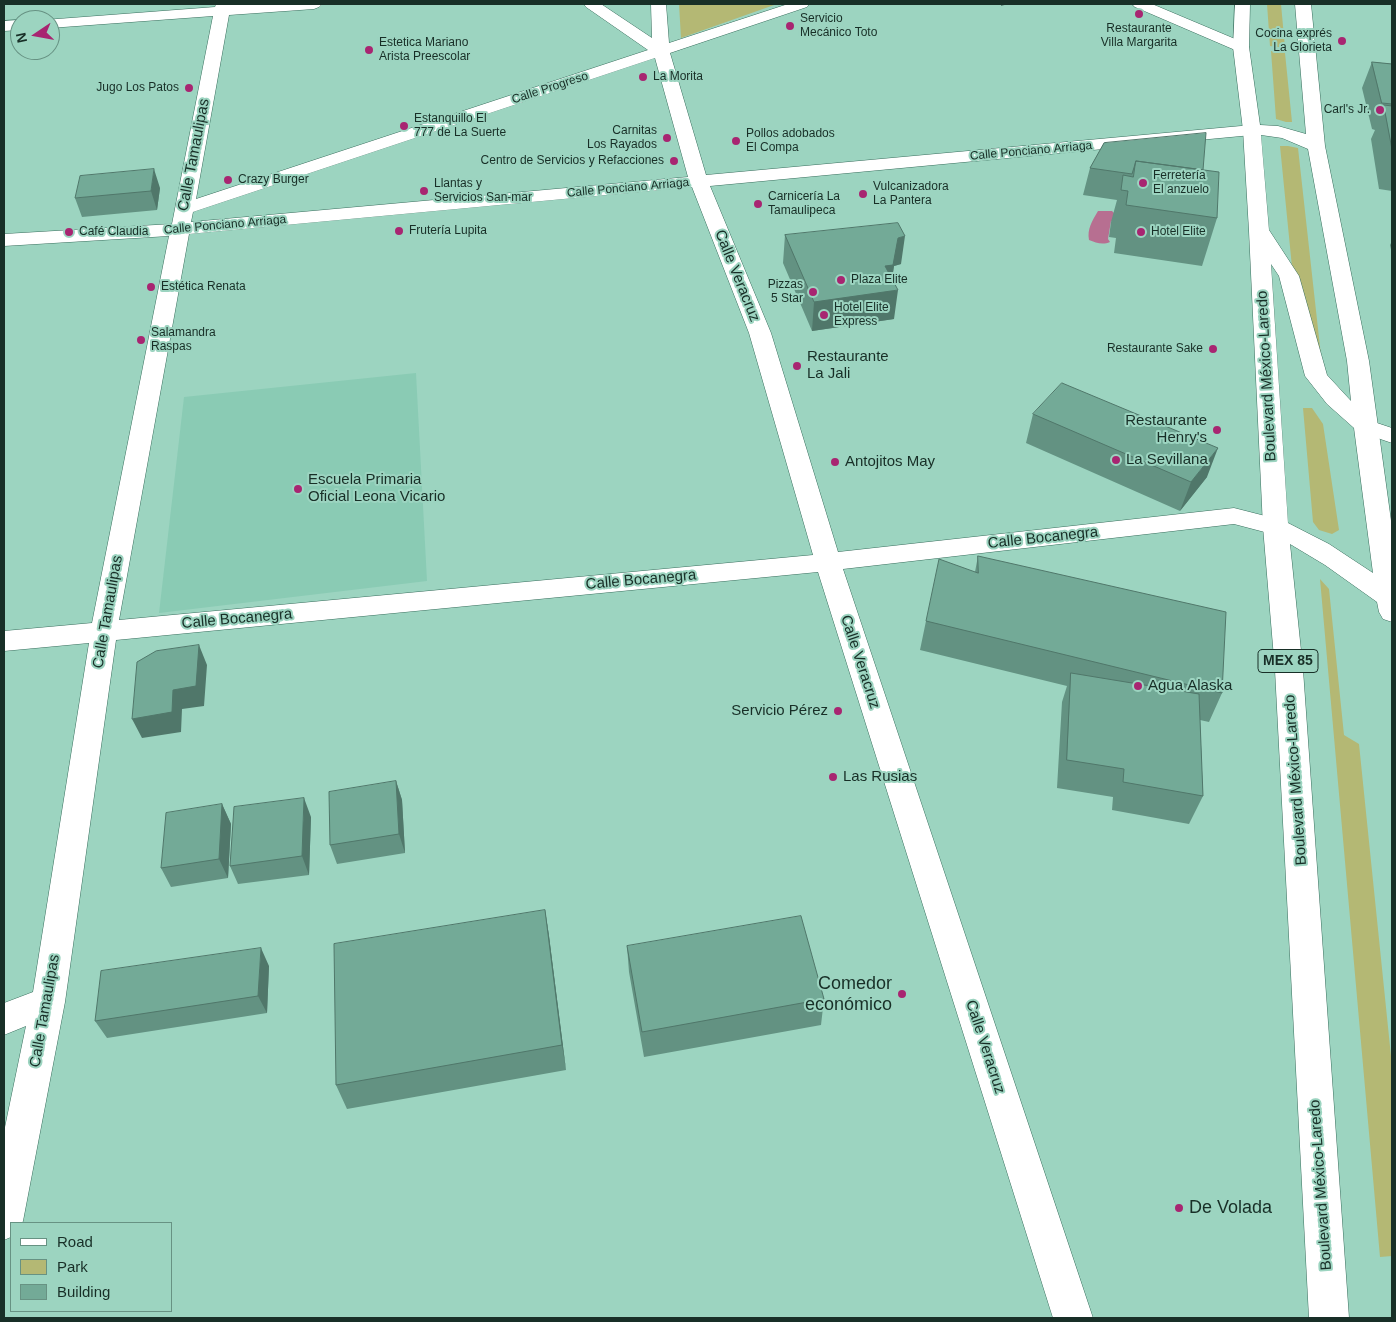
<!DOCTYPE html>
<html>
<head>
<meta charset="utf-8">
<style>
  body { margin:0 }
  #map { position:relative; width:1396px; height:1322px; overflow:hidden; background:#9cd4c0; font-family:Helvetica,sans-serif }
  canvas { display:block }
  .frame { position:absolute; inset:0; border:5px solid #182f27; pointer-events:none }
  .legend { position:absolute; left:10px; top:1222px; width:162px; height:90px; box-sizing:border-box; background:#9cd4c0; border:1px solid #679283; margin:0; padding:6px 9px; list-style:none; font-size:15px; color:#182f27 }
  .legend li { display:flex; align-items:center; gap:10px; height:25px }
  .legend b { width:25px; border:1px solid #679283 }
  .north { position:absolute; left:10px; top:10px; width:50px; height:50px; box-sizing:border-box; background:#9cd4c0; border:1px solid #679283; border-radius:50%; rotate:258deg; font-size:14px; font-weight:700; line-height:20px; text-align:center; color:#182f27 }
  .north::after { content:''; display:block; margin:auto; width:18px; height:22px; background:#a82571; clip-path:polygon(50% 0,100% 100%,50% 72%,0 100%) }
</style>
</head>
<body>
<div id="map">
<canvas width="1396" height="1322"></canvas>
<div class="frame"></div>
<ul class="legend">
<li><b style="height:6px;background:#fff"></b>Road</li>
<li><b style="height:14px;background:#b4b874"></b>Park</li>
<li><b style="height:14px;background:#73aa97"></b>Building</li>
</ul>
<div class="north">N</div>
</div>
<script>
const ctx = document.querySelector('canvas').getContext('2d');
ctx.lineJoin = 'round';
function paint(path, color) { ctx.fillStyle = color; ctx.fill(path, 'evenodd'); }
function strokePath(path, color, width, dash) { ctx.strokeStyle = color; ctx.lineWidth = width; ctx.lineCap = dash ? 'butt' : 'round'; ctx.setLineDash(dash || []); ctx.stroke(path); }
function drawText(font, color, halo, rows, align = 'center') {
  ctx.font = font + ' Helvetica,sans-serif'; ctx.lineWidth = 4; ctx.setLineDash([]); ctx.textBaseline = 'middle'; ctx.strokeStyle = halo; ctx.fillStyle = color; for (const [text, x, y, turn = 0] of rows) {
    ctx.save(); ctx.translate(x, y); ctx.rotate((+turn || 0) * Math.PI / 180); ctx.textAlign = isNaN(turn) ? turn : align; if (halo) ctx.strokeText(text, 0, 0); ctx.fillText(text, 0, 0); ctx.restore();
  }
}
const built = new Path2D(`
  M416,373L427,581L159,613L184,397Z`);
const green = new Path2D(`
  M679,4H777L681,38Z
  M1267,4H1281L1285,48L1270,46Z
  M1271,51L1285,53L1292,122H1286L1276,119Z
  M1280,146H1288L1298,148L1324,383L1292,267Z
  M1303,408H1312L1323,424L1339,530L1332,534L1319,530L1313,522Z
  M1320,579L1329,589L1344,735L1359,744L1392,1066V1256L1380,1257Z`);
const water = new Path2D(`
  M1098,211H1112L1116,215L1117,221H1111L1108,239L1110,242C1103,245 1096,243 1089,240C1087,229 1092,221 1098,211Z`);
const minor = new Path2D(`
  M216,4H230V5L322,4L319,7L314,9L229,15L196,199L648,50L586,7L584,4H601L652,38L651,4H666L669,43L788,4H809L807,7L670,53L706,175L1252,125L1258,126L1261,130L1258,134L1252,135L710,186L771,333L838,552L1234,508L1285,521L1289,527L1285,533L1276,535L1234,524L843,569L1093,1318H1053L818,572L116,640L65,1002L23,1221L22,1223H11V1237L4,1240V1132L26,1026L4,1035V1003L33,992L89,643L4,651V631L92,623L169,236L4,246V234L172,224L213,16L50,28V20H44L215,7ZM655,58L688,177L191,222L193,212ZM692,187L749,333L813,555L119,620L189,234Z
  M1132,4H1152L1247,44L1249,47L1247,50H1235L1135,7Z
  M20,20V30L4,31V21Z
  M1365,419L1392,428V443L1357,431L1353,426L1357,421Z`);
const major = new Path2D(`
  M1235,4H1250L1249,47L1260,125L1278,126L1306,134L1295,4H1311L1325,146L1369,361L1392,528V622L1383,619L1379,612L1377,602L1325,565L1290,544L1303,670L1349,1318H1309L1275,670L1263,527L1249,231L1243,130L1233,47ZM1261,135L1282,138L1308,149L1347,361L1351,401L1327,375L1299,276L1269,230ZM1271,264L1279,276L1305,376L1327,404L1354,428L1373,573L1329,544L1288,523Z`);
const wall = new Path2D(`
  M1372,62L1392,64V191L1379,189L1371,139L1375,130L1372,129L1362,88Z
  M1104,143L1203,170L1217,218L1202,266L1114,253L1116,238L1109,237L1111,222L1117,200L1083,195L1090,168Z
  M160,188L157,210L82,217L75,198Z
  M785,235L901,264L894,266L892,279L894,319L812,331L783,263Z
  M1392,241V254L1390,245Z
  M1033,414L1207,477L1180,511L1026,443Z
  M978,556L1222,693L1209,722L1200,720L1203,796L1189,824L1112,810L1113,797L1057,788L1062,702L1067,686L920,650L926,621L975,572Z
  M396,781L402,800L405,853L337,864L330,845Z
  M222,804L231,824L228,878L171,887L161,868Z
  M311,817L309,875L238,884L230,866Z
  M545,910L549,936L566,1070L347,1109L336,1085Z
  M627,946L824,999L821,1025L644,1057L629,972Z
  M269,966L267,1013L107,1038L95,1021Z`);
const shadedWall = new Path2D(`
  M1001,4H1008L1001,6Z
  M154,169L160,188L157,210L151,191Z
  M905,236L901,264L894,266L890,291L898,290L894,319L812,331L814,302L885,266L898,238Z
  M1218,448L1207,477L1180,511L1191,482Z
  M199,645L207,665L204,706L182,709L181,732L142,738L132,719L173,690Z
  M396,781L402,800L405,853L399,834Z
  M304,798L311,817L309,875L302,856Z
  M222,804L231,824L228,878L219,859Z
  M545,910L549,936L566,1070L562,1045Z
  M261,948L269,966L267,1013L258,996Z`);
const building = new Path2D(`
  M1372,62L1392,64V104L1382,103Z
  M1384,105L1392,106V149Z
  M1206,133L1203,170L1136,161L1132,174L1090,168L1104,143Z
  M1136,161L1219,172L1217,218L1126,205L1128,191L1121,190L1123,175L1133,177Z
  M154,169L151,191L75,198L80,176Z
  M898,223L905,236L898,238L893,265L885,266L898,290L814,302L785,235Z
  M1062,383L1218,448L1191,482L1033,414Z
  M978,556L1226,612L1222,693L926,621L939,559L978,573Z
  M199,645L196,686L173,690L172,712L132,719L137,662L156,651Z
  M1071,673L1199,694L1203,796L1123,782L1124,769L1067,760Z
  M396,781L399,834L330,845L329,792Z
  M304,798L302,856L230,866L234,807Z
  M222,804L219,859L161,868L166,813Z
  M545,910L562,1045L336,1085L334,944Z
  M801,916L824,999L642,1032L627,946Z
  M261,948L258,996L95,1021L101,971Z`);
const markers = [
  [1139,14,5,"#a82571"],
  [790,26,5,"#a82571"],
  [1342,41,5,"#a82571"],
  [369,50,5,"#a82571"],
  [643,77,5,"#a82571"],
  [189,88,5,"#a82571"],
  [1380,110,5,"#a82571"],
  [404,126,5,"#a82571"],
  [667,138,5,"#a82571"],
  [736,141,5,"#a82571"],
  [674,161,5,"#a82571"],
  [228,180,5,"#a82571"],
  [1143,183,5,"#a82571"],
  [424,191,5,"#a82571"],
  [863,194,5,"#a82571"],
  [758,204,5,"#a82571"],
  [399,231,5,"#a82571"],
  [69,232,5,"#a82571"],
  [1141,232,5,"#a82571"],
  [841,280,5,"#a82571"],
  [151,287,5,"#a82571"],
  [813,292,5,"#a82571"],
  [824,315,5,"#a82571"],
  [141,340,5,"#a82571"],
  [1213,349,5,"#a82571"],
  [797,366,5,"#a82571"],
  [1217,430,5,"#a82571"],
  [1116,460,5,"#a82571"],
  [835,462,5,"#a82571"],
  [298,489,5,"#a82571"],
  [1138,686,5,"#a82571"],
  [838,711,5,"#a82571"],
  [833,777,5,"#a82571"],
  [902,994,5,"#a82571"],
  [1179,1208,5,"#a82571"]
];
const farPoinames = [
  ["Servicio",800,19],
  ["Mecánico Toto",800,33],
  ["Restaurante",1139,29,"center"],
  ["Villa Margarita",1139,43,"center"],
  ["Cocina exprés",1332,34,"right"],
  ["La Glorieta",1332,48,"right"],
  ["Estetica Mariano",379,43],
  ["Arista Preescolar",379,57],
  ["La Morita",653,77],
  ["Jugo Los Patos",179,88,"right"],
  ["Carl's Jr.",1370,110,"right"],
  ["Estanquillo El",414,119],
  ["777 de La Suerte",414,133],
  ["Carnitas",657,131,"right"],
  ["Los Rayados",657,145,"right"],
  ["Pollos adobados",746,134],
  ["El Compa",746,148],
  ["Centro de Servicios y Refacciones",664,161,"right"],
  ["Ferretería",1153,176],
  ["El anzuelo",1153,190],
  ["Crazy Burger",238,180],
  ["Llantas y",434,184],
  ["Servicios San-mar",434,198],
  ["Vulcanizadora",873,187],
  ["La Pantera",873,201],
  ["Carnicería La",768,197],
  ["Tamaulipeca",768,211],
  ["Frutería Lupita",409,231],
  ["Café Claudia",79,232],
  ["Hotel Elite",1151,232],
  ["Plaza Elite",851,280],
  ["Pizzas",803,285,"right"],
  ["5 Star",803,299,"right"],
  ["Estética Renata",161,287],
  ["Hotel Elite",834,308],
  ["Express",834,322],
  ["Salamandra",151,333],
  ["Raspas",151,347],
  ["Restaurante Sake",1203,349,"right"]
];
const farStreetnames = [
  ["Calle Progreso",550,88,-18],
  ["Calle Ponciano Arriaga",1031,151,-5],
  ["Calle Ponciano Arriaga",628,188,-5],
  ["Calle Ponciano Arriaga",225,225,-5]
];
const shields = [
  [1288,661,60]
];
const shieldNames = [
  ["MEX 85",1288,661]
];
const streetNames = [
  ["Calle Tamaulipas",194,155,-79],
  ["Calle Veracruz",737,276,68],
  ["Boulevard México-Laredo",1267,376,-93],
  ["Calle Bocanegra",1043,538,-6],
  ["Calle Bocanegra",641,580,-5],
  ["Calle Tamaulipas",108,612,-80],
  ["Calle Bocanegra",237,619,-5],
  ["Calle Veracruz",860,662,72],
  ["Boulevard México-Laredo",1296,780,-94],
  ["Calle Tamaulipas",45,1011,-80],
  ["Calle Veracruz",985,1047,72],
  ["Boulevard México-Laredo",1321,1185,-94]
];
const poiNames = [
  ["Restaurante",807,357],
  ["La Jali",807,374],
  ["Restaurante",1207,421,"right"],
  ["Henry's",1207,438,"right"],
  ["La Sevillana",1126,460],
  ["Antojitos May",845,462],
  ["Escuela Primaria",308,480],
  ["Oficial Leona Vicario",308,497],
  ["Agua Alaska",1148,686],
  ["Servicio Pérez",828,711,"right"],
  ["Las Rusias",843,777]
];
const nearPoinames = [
  ["Comedor",892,984],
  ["económico",892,1005],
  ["De Volada",1189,1208,"left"]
];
paint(built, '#8acbb4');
paint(green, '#b4b874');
paint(water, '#b76f91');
strokePath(minor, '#396e5d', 1);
strokePath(major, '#396e5d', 1);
paint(minor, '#fff');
paint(major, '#fff');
paint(wall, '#639282');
paint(shadedWall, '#50776a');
paint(building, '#73aa97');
strokePath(building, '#50776a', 1);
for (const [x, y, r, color] of markers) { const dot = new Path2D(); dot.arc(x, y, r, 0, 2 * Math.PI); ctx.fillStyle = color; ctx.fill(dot); strokePath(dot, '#9cd4c0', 2); }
drawText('12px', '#182f27', '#9cd4c0', farPoinames, 'left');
drawText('12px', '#182f27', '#9cd4c0', farStreetnames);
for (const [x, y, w] of shields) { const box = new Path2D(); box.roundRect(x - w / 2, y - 11.5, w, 23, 4); ctx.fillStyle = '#9cd4c0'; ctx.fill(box); strokePath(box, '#182f27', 1); }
drawText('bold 14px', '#182f27', null, shieldNames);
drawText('15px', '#182f27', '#9cd4c0', streetNames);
drawText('15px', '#182f27', '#9cd4c0', poiNames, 'left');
drawText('18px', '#182f27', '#9cd4c0', nearPoinames, 'right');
</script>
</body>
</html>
